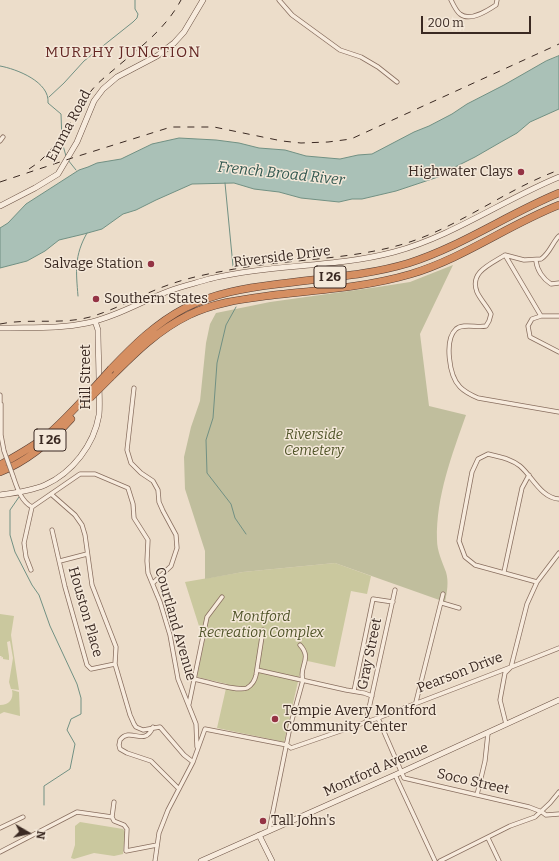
<!DOCTYPE html>
<html>
<head>
<meta charset="utf-8">
<style>
  body { margin:0 }
  #map { position:relative; width:559px; height:861px; overflow:hidden; background:#ecddca; font-family:Bitter,serif }
  canvas { display:block }
  .north { position:absolute; left:8px; top:813px; width:40px; height:40px; -webkit-text-stroke:3px #f4e8d9; paint-order:stroke; rotate:99deg; font-size:11px; font-weight:700; line-height:16px; text-align:center; color:#3a2922 }
  .north::after { content:''; display:block; margin:auto; width:14px; height:18px; background:#3a2922; clip-path:polygon(50% 0,100% 100%,50% 72%,0 100%) }
  .scale { position:absolute; left:421px; top:16px; width:110px; height:18px; box-sizing:border-box; border:2px solid #3a2922; border-top:0; padding-left:5px; font-size:12px; line-height:14px; white-space:nowrap; color:#3a2922; -webkit-text-stroke:3px #f4e8d9; paint-order:stroke }
</style>
</head>
<body>
<div id="map">
<canvas width="559" height="861"></canvas>
<div class="north">N</div>
<div class="scale">200 m</div>
</div>
<script>
const ctx = document.querySelector('canvas').getContext('2d');
ctx.lineJoin = 'round';
function paint(path, color) { ctx.fillStyle = color; ctx.fill(path, 'evenodd'); }
function strokePath(path, color, width, dash) { ctx.strokeStyle = color; ctx.lineWidth = width; ctx.lineCap = dash ? 'butt' : 'round'; ctx.setLineDash(dash || []); ctx.stroke(path); }
function drawText(font, color, halo, rows, align = 'center') {
  ctx.font = font + ' Bitter,serif'; ctx.lineWidth = 3; ctx.setLineDash([]); ctx.textBaseline = 'middle'; ctx.strokeStyle = halo; ctx.fillStyle = color; for (const [text, x, y, turn = 0] of rows) {
    ctx.save(); ctx.translate(x, y); ctx.rotate((+turn || 0) * Math.PI / 180); ctx.textAlign = isNaN(turn) ? turn : align; if (halo) ctx.strokeText(text, 0, 0); ctx.fillText(text, 0, 0); ctx.restore();
  }
}
const green = new Path2D(`
  M335,563L371,576L367,594L351,591L335,667L303,660L284,742L217,728L227,684L197,677L207,628L199,626L185,582L243,572Z
  M0,614L14,616L11,635L19,690L11,689L9,682L13,658L10,641L7,642L9,656V664V660L3,659V657L0,658L2,657L1,656H0V637L9,636L0,637Z
  M12,690L19,692L20,716L4,712L0,714V705C9,705 14,699 12,690Z
  M80,822L123,829L125,832L123,854L114,856L94,853L74,859L71,858L75,845V826Z`);
const cemetery = new Path2D(`
  M453,265L420,334L429,406L466,415C452,455 436,496 437,540C437,551 442,561 446,572C449,582 447,592 445,602L335,563L243,572L205,579V551L185,489L184,457L191,427L200,401L206,343L210,324L216,313L270,302L378,287L410,282Z`);
const water = new Path2D(`
  M559,56V109L530,122L517,133L501,142L475,157L453,168L441,176L396,191L362,199H352L339,202L301,198L279,192L254,189L234,183L192,184L156,200L136,210L123,214L102,229L84,234L59,240L45,251L27,261L0,268V228L8,223L26,204L79,170L88,167L97,163L121,159L152,144L179,138L216,140L239,143L259,148L285,150L306,156L340,159L358,155L372,154L414,132L429,126L452,114L467,104L504,85L546,61Z`);
const stream = new Path2D(`
  M0,66C17,69 50,82 48,103L61,114L62,142L66,156
  M49,97L64,83L84,61L133,22L137,18L138,14L135,9V0
  M68,160L76,170
  M225,183L233,266
  M78,296C76,271 74,256 87,233
  M236,307L226,325L217,363L213,418L206,440L207,473L231,504L235,518L246,534
  M19,497L10,510V535L15,552L32,585L39,595L50,626L77,684L81,698V714L71,719L67,730L75,744L70,769L44,786V805`);
const street = new Path2D(`
  M279,0L292,15L340,50L361,57L378,67L397,82
  M451,0C453,4 456,11 460,14C470,22 487,11 496,5L497,0
  M0,141L3,137
  M559,236C552,243 550,253 541,259L524,260L505,255C491,264 469,272 477,292C480,299 487,306 491,314L489,321L486,326C477,328 463,323 456,329C444,340 449,376 460,387C465,392 471,395 478,398L559,412
  M505,255L541,316
  M536,261C537,270 543,279 551,284L559,283
  M559,316H541L532,319L528,326L530,337L559,352
  M134,388L127,450L131,463L141,473L153,481L158,490L159,502L163,511L176,535L177,548L171,566L153,583
  M0,395V404
  M1,404V435L4,451
  M13,476C17,488 21,501 32,507
  M51,494L75,515L82,525L85,535L92,585L116,647L115,664L130,715L134,724L136,727L143,730L160,727L184,755L193,762
  M32,507L80,474H95L128,488L133,504L134,518L148,540L147,561L148,573L160,602L170,635L178,679L196,724L197,747
  M52,530L65,587L87,665L91,669L115,664
  M60,561L87,554
  M31,570L26,557L24,543L32,507
  M504,572L522,488L529,475
  M537,582L475,565L465,557L459,541L472,472L478,459L488,454C499,457 510,458 520,466C532,476 541,498 559,499
  M442,603L459,608
  M257,670L346,690L364,693L372,696
  M194,679C206,681 237,692 247,688C252,685 255,680 256,675L263,630
  M354,691L373,599L393,602
  M416,702L443,594
  M189,704L207,617L222,597
  M378,718L404,778L529,807L542,812L546,815L559,814
  M366,722L395,590
  M506,724L500,700L505,673L511,667L559,648
  M153,727C144,748 131,726 120,740L119,745L120,749L127,753L151,761L179,789
  M395,775L435,861
  M477,795L485,761L488,733
  M112,817L114,802
  M0,828L23,817
  M269,831L290,727L303,680C298,667 313,659 300,645
  M488,838L499,861
  M0,852L77,812L112,817L114,821L124,825L127,829L126,851L157,845
  M155,861L159,833L168,810L193,762L205,729L287,745L291,748L378,718L511,667L527,604L537,582L559,553
  M440,861L510,826L535,817L550,803L559,792`);
const secondary = new Path2D(`
  M0,206L35,188L58,174L77,142L94,101L103,89L117,77L157,56L174,43L184,32L203,0
  M0,328C29,327 59,329 87,323C116,317 142,301 169,291C182,286 196,283 209,279C270,264 334,268 394,252C453,236 503,200 559,177
  M0,495C15,493 31,491 45,485C72,473 94,445 99,415C100,404 99,393 99,382C99,364 98,347 98,330L95,321
  M259,835L272,861
  M201,861L395,775L559,700`);
const highway = new Path2D(`
  M111,369C133,346 156,323 185,308C214,293 246,288 278,284C321,278 366,276 409,263C462,246 508,214 559,193
  M111,377C135,353 158,330 189,315C215,302 245,299 274,295C320,290 367,287 411,274C464,258 508,225 559,205
  M0,465C16,456 31,448 45,437C62,423 77,406 92,390
  M0,472C28,461 51,441 71,419`);
const rail = new Path2D(`
  M29,169C58,151 71,117 91,91C99,81 109,74 118,66C142,46 166,28 181,0
  M0,182L72,158L171,127H214L282,141L301,143L328,142L351,139L559,44
  M0,324C30,318 60,325 90,317C118,309 144,293 171,284C188,278 207,274 224,271C282,259 343,261 400,245C457,229 504,190 559,170`);
const streetBridge = new Path2D(`
  M4,451L13,476`);
const highwayBridge = new Path2D(`
  M92,390L111,369
  M90,398L111,377`);
const markers = [
  [521,172,4,"#943344"],
  [151,264,4,"#943344"],
  [96,299,4,"#943344"],
  [275,719,4,"#943344"],
  [263,821,4,"#943344"]
];
const shields = [
  [330,277,32],
  [50,440,32]
];
const shieldNames = [
  ["I 26",330,277],
  ["I 26",50,440]
];
const streetNames = [
  ["Emma Road",69,126,-62],
  ["Riverside Drive",282,257,-7],
  ["Hill Street",86,377,-90],
  ["Houston Place",85,612,74],
  ["Courtland Avenue",175,624,74],
  ["Gray Street",370,654,-78],
  ["Pearson Drive",460,673,-21],
  ["Montford Avenue",376,770,-24],
  ["Soco Street",473,782,13]
];
const poiNames = [
  ["Highwater Clays",513,172,"right"],
  ["Salvage Station",143,264,"right"],
  ["Southern States",104,299],
  ["Tempie Avery Montford",283,711],
  ["Community Center",283,727],
  ["Tall John's",271,821]
];
const parkNames = [
  ["Riverside",314,435],
  ["Cemetery",314,451],
  ["Montford",261,617],
  ["Recreation Complex",261,633]
];
const neighbourhoodNames = [
  ["MURPHY JUNCTION",123,53]
];
const waterNames = [
  ["French Broad River",281,174,6]
];
paint(green, '#cac89e');
paint(cemetery, '#c0be9d');
paint(water, '#aac1b7');
strokePath(water, '#719083', 1);
strokePath(stream, '#719083', 1);
strokePath(street, '#886e5f', 5);
strokePath(secondary, '#6a5042', 6);
strokePath(highway, '#573e33', 8);
strokePath(street, '#f7ebdd', 3.5);
strokePath(secondary, '#f7ebdd', 5);
strokePath(highway, '#d58f62', 7);
strokePath(rail, '#3a2922', 1, [7, 7]);
strokePath(streetBridge, '#886e5f', 5, []);
strokePath(highwayBridge, '#573e33', 8, []);
strokePath(streetBridge, '#f7ebdd', 3.5);
strokePath(highwayBridge, '#d58f62', 7);
for (const [x, y, r, color] of markers) { const dot = new Path2D(); dot.arc(x, y, r, 0, 2 * Math.PI); ctx.fillStyle = color; ctx.fill(dot); strokePath(dot, '#f4e8d9', 1.5); }
for (const [x, y, w] of shields) { const box = new Path2D(); box.roundRect(x - w / 2, y - 11, w, 22, 3); ctx.fillStyle = '#f4e8d9'; ctx.fill(box); strokePath(box, '#3a2922', 1); }
drawText('bold 13px', '#3a2922', null, shieldNames);
drawText('14px', '#3a2922', '#f4e8d9', streetNames);
drawText('14px', '#3a2922', '#f4e8d9', poiNames, 'left');
drawText('italic 14px', '#51552a', '#f4e8d9', parkNames);
ctx.letterSpacing = '1px';
drawText('15px', '#642724', '#f4e8d9', neighbourhoodNames);
ctx.letterSpacing = '0px';
drawText('italic 15px', '#325850', '#f4e8d9', waterNames);
</script>
</body>
</html>
